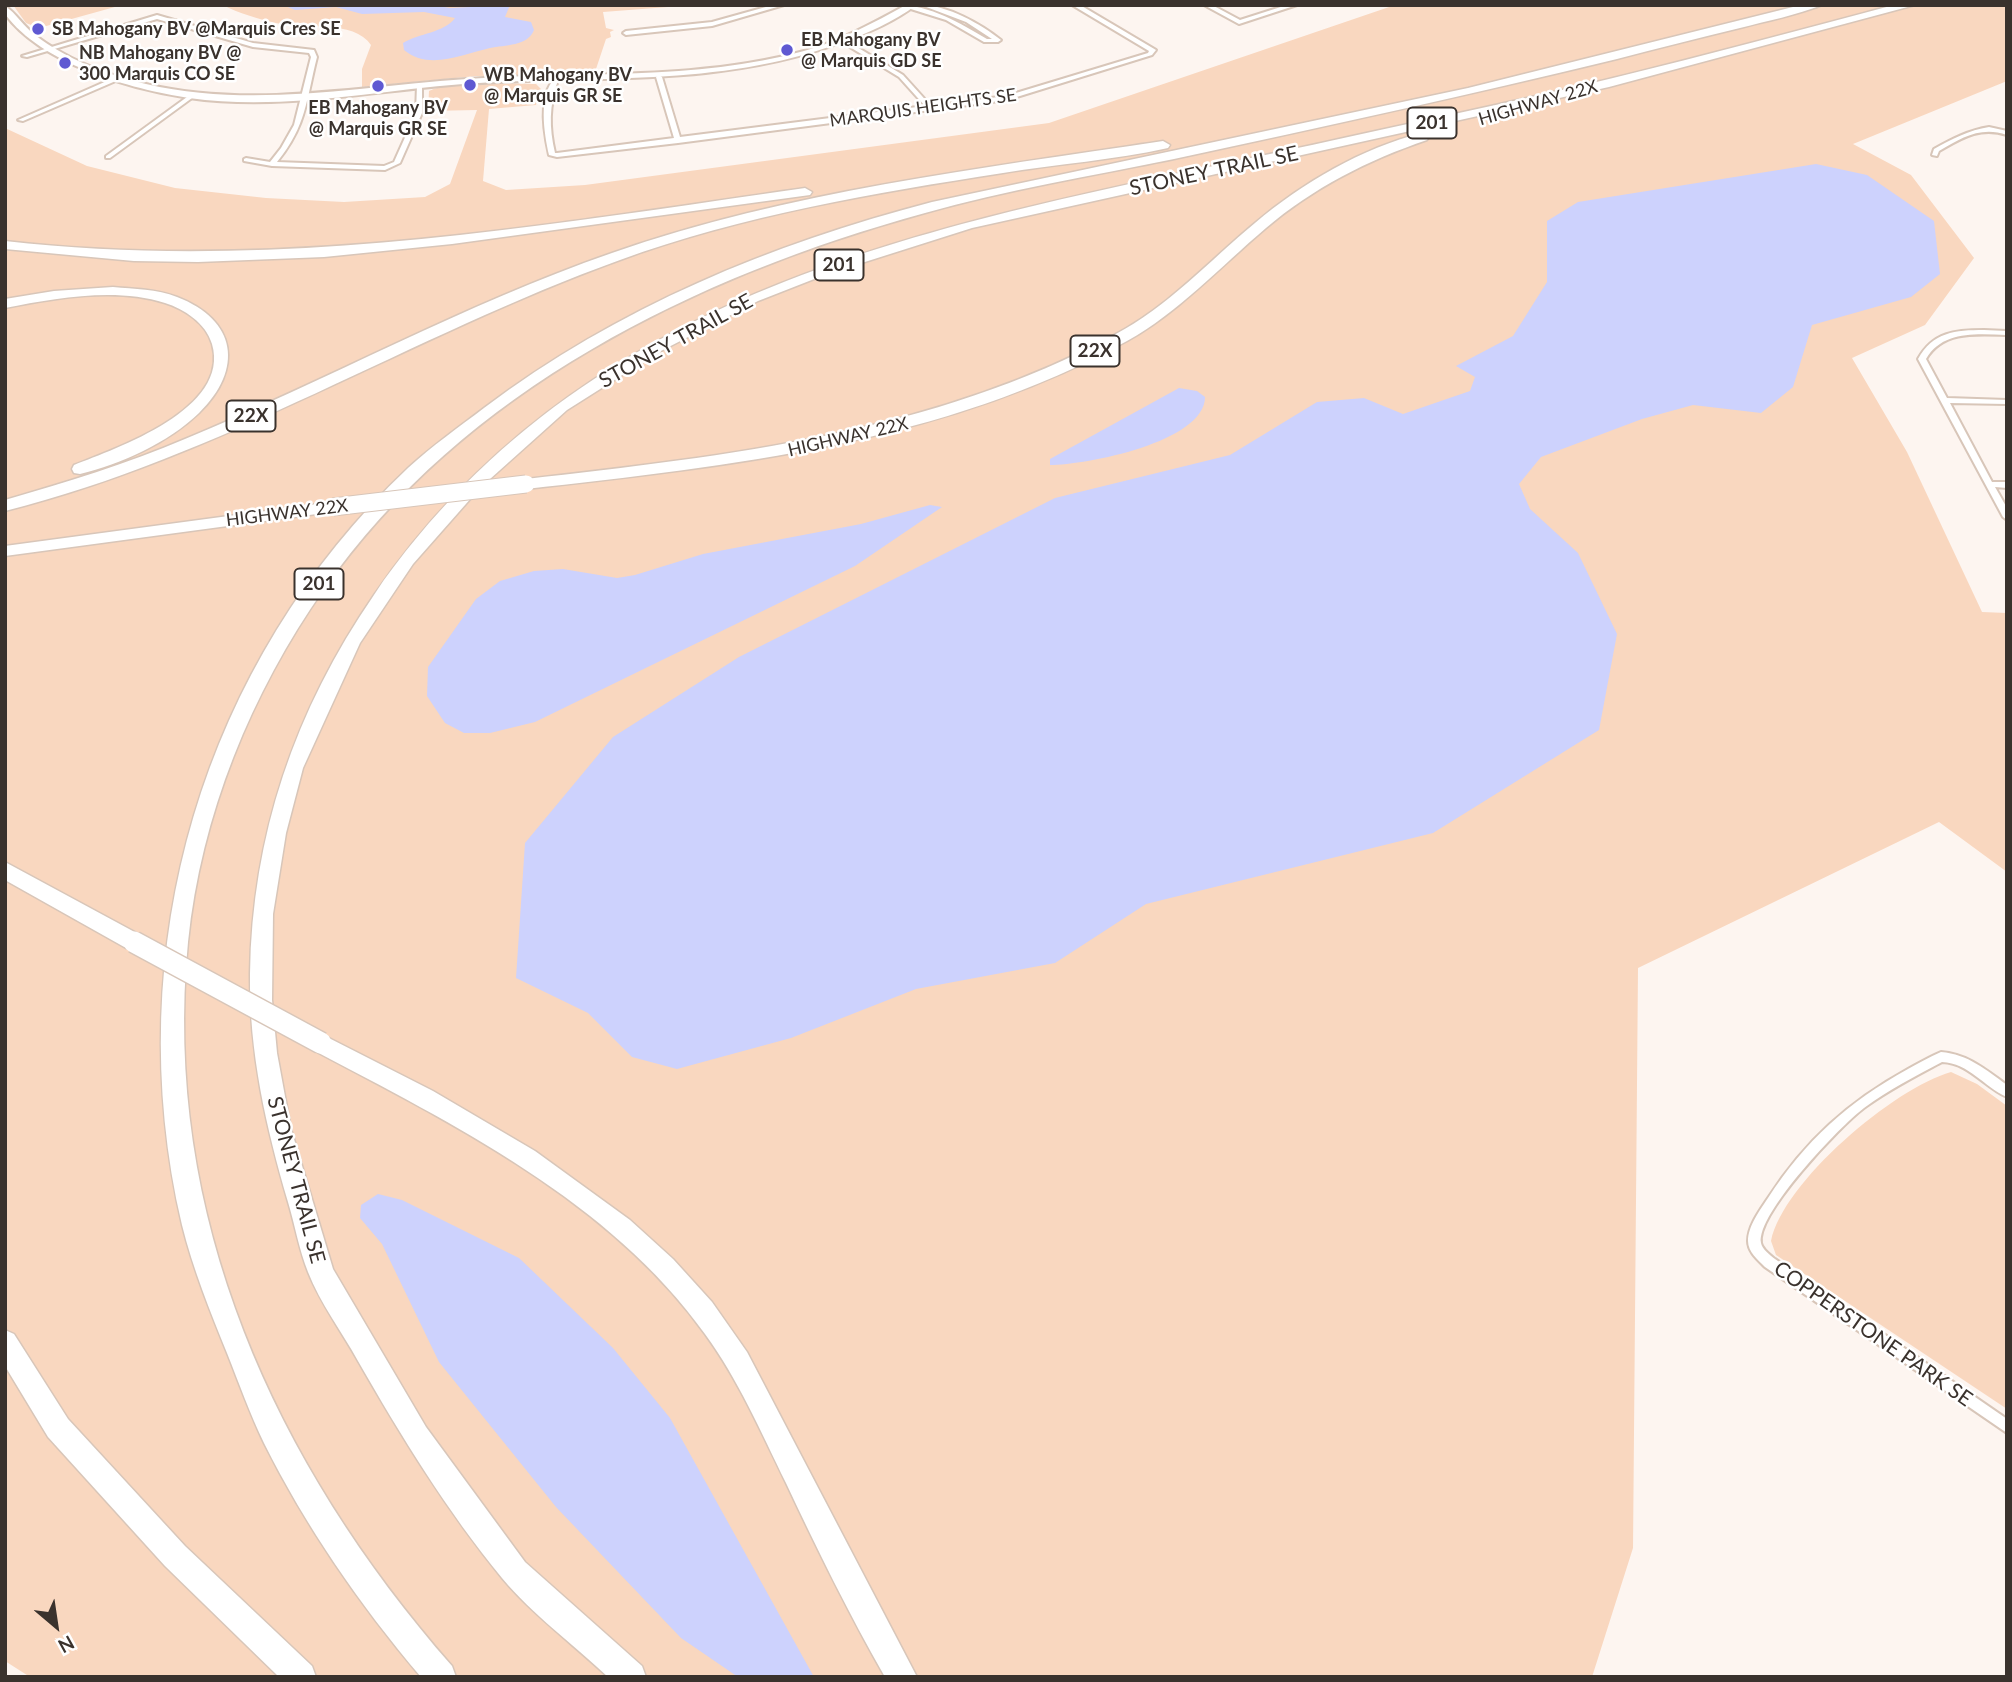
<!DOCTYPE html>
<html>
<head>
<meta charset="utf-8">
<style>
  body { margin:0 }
  #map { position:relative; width:2012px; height:1682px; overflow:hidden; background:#fdf5f0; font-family:Lato,sans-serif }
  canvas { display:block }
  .frame { position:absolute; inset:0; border:7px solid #3a322d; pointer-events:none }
  .north { position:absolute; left:21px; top:1591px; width:70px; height:70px; -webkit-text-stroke:5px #fff; paint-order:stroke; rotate:151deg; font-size:19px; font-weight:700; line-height:28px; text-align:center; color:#3a322d }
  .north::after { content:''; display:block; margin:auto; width:24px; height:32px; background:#3a322d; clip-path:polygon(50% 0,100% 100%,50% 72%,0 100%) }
</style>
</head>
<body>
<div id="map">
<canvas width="2012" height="1682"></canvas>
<div class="frame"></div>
<div class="north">N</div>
</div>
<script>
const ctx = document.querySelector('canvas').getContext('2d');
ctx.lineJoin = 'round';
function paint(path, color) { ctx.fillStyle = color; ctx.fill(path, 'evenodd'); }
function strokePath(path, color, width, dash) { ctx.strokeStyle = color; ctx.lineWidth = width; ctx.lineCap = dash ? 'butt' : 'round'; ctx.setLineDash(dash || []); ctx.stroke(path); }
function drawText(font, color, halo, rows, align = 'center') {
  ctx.font = font + ' Lato,sans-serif'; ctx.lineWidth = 5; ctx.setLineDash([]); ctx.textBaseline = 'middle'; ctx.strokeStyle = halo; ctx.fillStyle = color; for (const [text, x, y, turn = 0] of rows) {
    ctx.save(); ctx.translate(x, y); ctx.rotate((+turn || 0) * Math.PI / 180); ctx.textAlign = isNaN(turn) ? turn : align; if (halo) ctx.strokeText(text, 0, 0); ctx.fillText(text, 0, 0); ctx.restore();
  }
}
const green = new Path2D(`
  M13,5H122L39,28L26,23Z
  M223,5H694L603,12L606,28L614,30L610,32L611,37L606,39L594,75L476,76L362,87V69L371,45C354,19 303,30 276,23C259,19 238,13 223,5Z
  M1395,5H2007V81L1853,144L1911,175L1974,258L1925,325L1852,358L1907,452L1982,612L2007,613V872L1939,822L1638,968L1633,1548L1592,1677H30L5,1661V128L87,166L175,188L266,198L344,202L425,197L450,184L477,110L428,111L429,91C452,79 509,84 536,84L541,89L536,105L489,109L483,181L506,190L585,185L1049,123Z
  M1951,1072L1977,1084L2007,1106V1409L1776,1255L1771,1241C1783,1182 1894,1088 1951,1072Z`);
const water = new Path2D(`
  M283,5H433L450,8L510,5L505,17L531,22L534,30C528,46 505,45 490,48C463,54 429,71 404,50L403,43C419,33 444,33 455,18L424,12L362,14L336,7L295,10Z
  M1816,164L1867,175L1934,221L1940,274L1911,297L1812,325L1793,387L1761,413L1693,405L1642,419L1541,457L1519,484L1530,509L1578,553L1617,634L1599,730L1433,833L1146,904L1055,963L916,989L791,1038L677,1069L632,1057L588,1013L516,978L525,843L613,737L739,657L1055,498L1230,455L1317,402L1364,398L1403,414L1470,391L1475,377L1456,366L1513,336L1547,282V221L1578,202Z
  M1179,388L1197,391L1205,397C1205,442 1086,465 1050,465V459Z
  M930,505L942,507L855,566L535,722L490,733H464L445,723L427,696L428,667L476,599L500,581L534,571L563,569L617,578L635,575L703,554L861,524Z
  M378,1194L402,1200L519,1258L613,1348L670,1418L814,1677H738L681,1638L556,1507L439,1362L382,1244L360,1218L361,1205Z`);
const minor = new Path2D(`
  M773,5H784L712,26L626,35L623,33L626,31L712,22Z
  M898,5C930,5 960,23 987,39H992L966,22L921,5C947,5 981,24 1001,40L998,42H984L946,20Z
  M1072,5H1080L1156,50L1152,55L1007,100L678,143L557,157L549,155C544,133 538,95 555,78L558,80C549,106 549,127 555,153H557L674,138L656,77L659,75L662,77L680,137L925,106L899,77L840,41L839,40L842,38L903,75L931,106L1006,96L1148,53L1149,51Z
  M1204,5H1212L1240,20L1287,5H1297L1239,24Z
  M157,15L253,43L314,50L317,57C306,100 307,125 277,162L384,166L394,162L416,113L417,85L422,84V113L400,163L385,170L272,166L244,161V159L246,158L270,162L281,148L294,125L311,57L309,53L253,47L157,19L27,57L22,56Z
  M116,77L119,79L118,80L23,121L18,120Z
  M187,97L192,98L110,158H106V156Z
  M1989,127L2007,131V135C1980,126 1962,138 1939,151L1937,156L1932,155L1934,149C1952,139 1969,130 1989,127Z
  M1984,330L2007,331V335C1977,334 1943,330 1926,359L1947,398L2007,400V404L1950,403L1992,482H2007V488L1995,487L2007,508V520L2003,517L1918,359C1933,332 1955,330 1984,330Z
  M1941,1052C1968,1054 1986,1070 2007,1085V1097C1984,1087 1969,1063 1942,1062C1916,1076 1888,1090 1864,1108C1840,1126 1756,1214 1761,1243C1762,1249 1770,1255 1775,1259L2007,1419V1433L1765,1267C1758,1260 1748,1252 1748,1241C1748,1226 1760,1210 1768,1198C1805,1141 1848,1102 1908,1069C1919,1063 1929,1057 1941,1052Z`);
const tertiary = new Path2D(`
  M906,5H916C894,22 866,34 840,43C719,88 590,75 463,84C373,91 280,111 189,98C130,89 42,64 5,14V6C16,13 24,27 35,35C66,59 108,75 146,84C253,109 359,86 467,79C580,71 694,81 804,51C840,41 873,23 906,5Z`);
const motorway = new Path2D(`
  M1801,5H1822C1797,15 1767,21 1740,28C1699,38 1658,48 1617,59C1470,95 1322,127 1174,159C1091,176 1006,190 925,213C696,276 464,389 324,589C251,693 201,815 188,942C161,1216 275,1464 452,1666L456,1677H421C360,1605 306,1527 264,1443C250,1414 239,1383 227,1353C210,1311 193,1269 182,1225C118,949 202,663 408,468C432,446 459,427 484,408C618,307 771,244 932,202L1468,88Z
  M1894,5H1915L1609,87L972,228L827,274L758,301L657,353L567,410L480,488L413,564L360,643L303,768L286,833L273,914L272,1000L277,1053L291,1129L333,1269L426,1427L525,1562L642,1666L646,1677H608C574,1645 532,1614 502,1578C447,1511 401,1436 358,1361C342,1332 320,1303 308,1272C299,1250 295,1225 288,1202C266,1127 249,1053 250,974C252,835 295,710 374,595C599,268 972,220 1330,141C1424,120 1519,101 1613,78C1707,55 1800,30 1894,5Z
  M1422,133L1429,137L1427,140C1368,160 1313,188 1266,228C1220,267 1179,312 1127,341C944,443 731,466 526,489L517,484L526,479C728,456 933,433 1114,335C1168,307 1209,261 1255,223C1302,183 1362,148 1422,133Z
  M1163,141L1170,145L1168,148C1114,160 1058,164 1003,173C874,193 743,215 620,260C412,335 221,457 5,511V500C66,482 127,464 185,439C328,380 465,304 612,253C789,191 978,169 1163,141Z
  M805,188L812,192L810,195L452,244L324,257L198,262L134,261L5,249V241C273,272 540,226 805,188Z
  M113,287C134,289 157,289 177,297C237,320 244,369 199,413C168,443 121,464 80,474L74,473L72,469L74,465C117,448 231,409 212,344C206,323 184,309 165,303C116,287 55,298 5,308V299L54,291Z
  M333,502L339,503L342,507L339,511L5,556V546Z
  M5,862L142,936L145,942L142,948H126L5,880Z
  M321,1034L433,1091L535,1151L630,1220L673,1259L712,1302L747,1352L917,1677H885C849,1614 817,1549 786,1483C761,1432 738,1379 705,1334C610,1201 453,1124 313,1050L309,1043L313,1036Z
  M5,1330L14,1334L68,1419L185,1546L312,1666L316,1677H279L165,1566L48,1437L5,1366Z`);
const motorwayBridgeFar1 = new Path2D(`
  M333,507L526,484`);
const motorwayBridge = new Path2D(`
  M134,942L321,1043`);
const markers = [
  [38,29,7,"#5f59d2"],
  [787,50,7,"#5f59d2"],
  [65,63,7,"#5f59d2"],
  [470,85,7,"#5f59d2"],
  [378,86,7,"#5f59d2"]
];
const farPoinames = [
  ["SB Mahogany BV @Marquis Cres SE",52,29],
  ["EB Mahogany BV",801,40],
  ["@ Marquis GD SE",801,61],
  ["NB Mahogany BV @",79,53],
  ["300 Marquis CO SE",79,74],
  ["WB Mahogany BV",484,75],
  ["@ Marquis GR SE",484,96],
  ["EB Mahogany BV",378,108,"center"],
  ["@ Marquis GR SE",378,129,"center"]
];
const farStreetnames = [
  ["HIGHWAY 22X",1538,103,-16],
  ["MARQUIS HEIGHTS SE",923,108,-8],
  ["HIGHWAY 22X",848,437,-13],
  ["HIGHWAY 22X",287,513,-7]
];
const shields = [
  [1432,123,49],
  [839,265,49],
  [1095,351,49],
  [251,416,49],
  [319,584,49]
];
const shieldNames = [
  ["201",1432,123],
  ["201",839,265],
  ["22X",1095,351],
  ["22X",251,416],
  ["201",319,584]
];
const streetNames = [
  ["STONEY TRAIL SE",1214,171,-12],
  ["STONEY TRAIL SE",676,341,-29],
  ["STONEY TRAIL SE",296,1180,75],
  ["COPPERSTONE PARK SE",1873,1334,35]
];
paint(green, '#f9d7bf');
paint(water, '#cdd2fd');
strokePath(minor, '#d8c6b9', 4);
strokePath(tertiary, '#d8c6b9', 4);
strokePath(motorway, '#d8c6b9', 3);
paint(minor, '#fff');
paint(tertiary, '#fff');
paint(motorway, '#fff');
strokePath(motorwayBridgeFar1, '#d8c6b9', 19, []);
strokePath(motorwayBridge, '#d8c6b9', 24, []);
strokePath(motorwayBridgeFar1, '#fff', 17);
strokePath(motorwayBridge, '#fff', 21);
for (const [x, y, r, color] of markers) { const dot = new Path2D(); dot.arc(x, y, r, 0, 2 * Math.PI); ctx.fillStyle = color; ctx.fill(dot); strokePath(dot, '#fff', 2.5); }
drawText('bold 18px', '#3a322d', '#fff', farPoinames, 'left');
drawText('18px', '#3a322d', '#fff', farStreetnames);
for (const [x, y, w] of shields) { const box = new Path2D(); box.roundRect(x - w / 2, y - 15.5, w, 31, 5); ctx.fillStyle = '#fff'; ctx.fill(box); strokePath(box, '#3a322d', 2); }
drawText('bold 19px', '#3a322d', null, shieldNames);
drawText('21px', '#3a322d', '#fff', streetNames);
</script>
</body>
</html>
